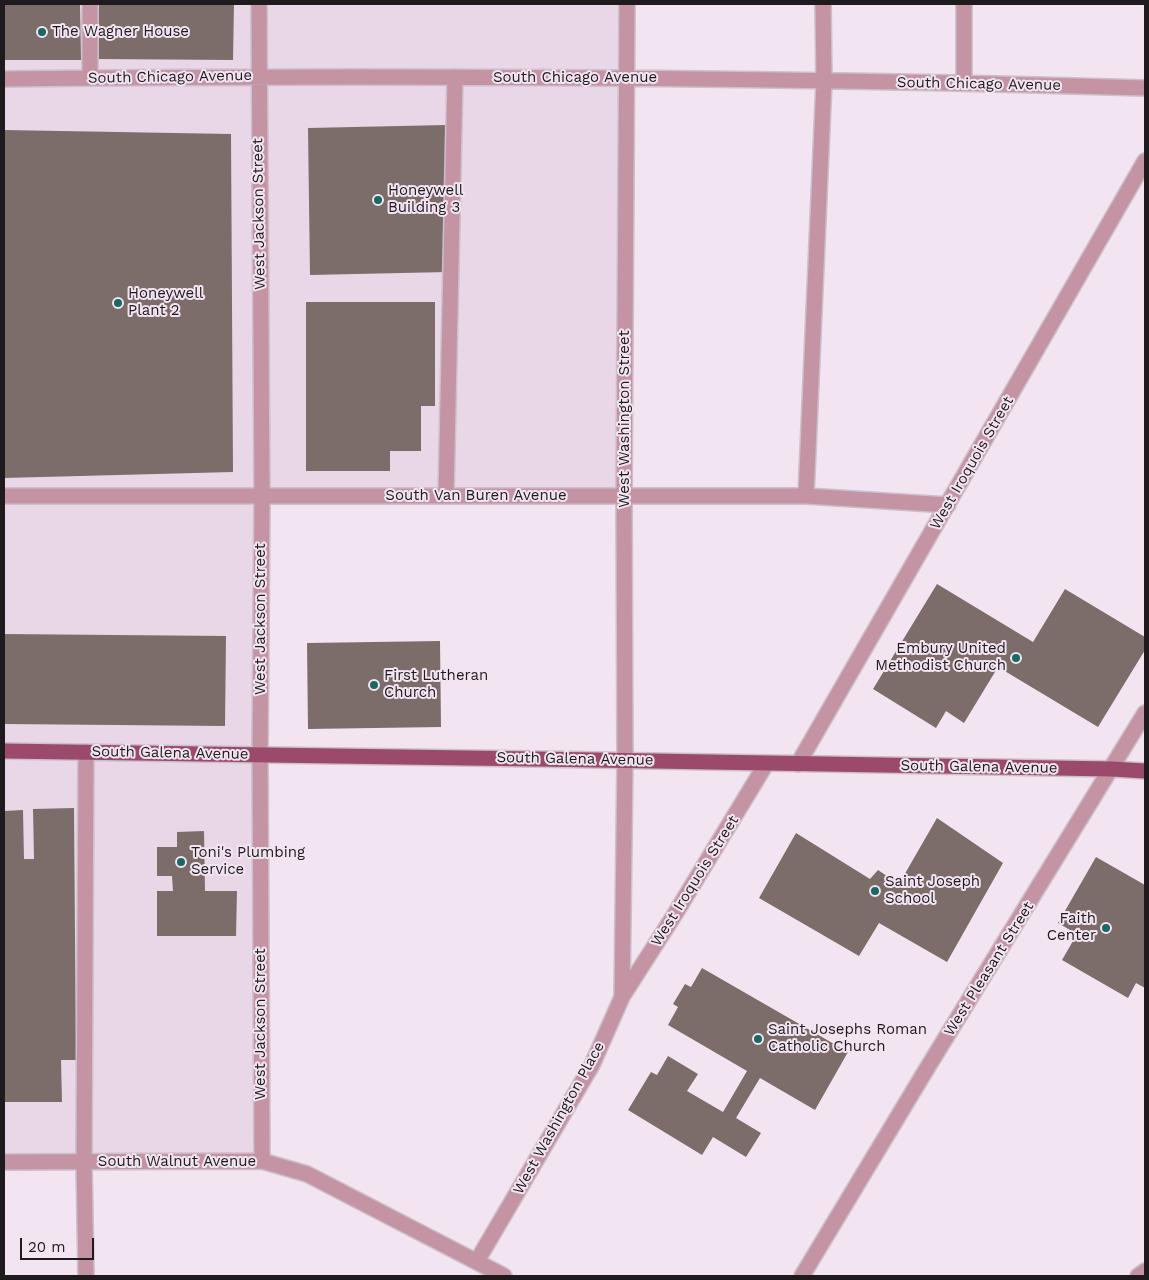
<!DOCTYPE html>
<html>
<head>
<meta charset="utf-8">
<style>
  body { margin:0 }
  #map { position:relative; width:1149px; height:1280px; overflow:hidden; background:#f2e5f1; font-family:"Work Sans",sans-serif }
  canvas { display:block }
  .frame { position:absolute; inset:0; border:5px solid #1e1a1e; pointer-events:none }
  .scale { position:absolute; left:20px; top:1238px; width:74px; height:22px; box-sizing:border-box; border:2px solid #1e1a1e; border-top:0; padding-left:6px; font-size:15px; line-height:18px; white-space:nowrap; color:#1e1a1e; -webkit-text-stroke:4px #f2e5f1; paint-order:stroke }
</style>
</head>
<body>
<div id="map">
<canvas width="1149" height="1280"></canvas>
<div class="frame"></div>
<div class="scale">20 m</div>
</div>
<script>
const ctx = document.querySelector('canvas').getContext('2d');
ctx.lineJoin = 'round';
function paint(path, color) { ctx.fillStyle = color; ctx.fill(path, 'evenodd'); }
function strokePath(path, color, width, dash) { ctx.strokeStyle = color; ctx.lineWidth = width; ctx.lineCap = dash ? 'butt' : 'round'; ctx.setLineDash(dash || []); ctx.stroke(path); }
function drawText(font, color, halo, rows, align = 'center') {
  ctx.font = font + ' "Work Sans",sans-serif'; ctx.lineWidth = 4; ctx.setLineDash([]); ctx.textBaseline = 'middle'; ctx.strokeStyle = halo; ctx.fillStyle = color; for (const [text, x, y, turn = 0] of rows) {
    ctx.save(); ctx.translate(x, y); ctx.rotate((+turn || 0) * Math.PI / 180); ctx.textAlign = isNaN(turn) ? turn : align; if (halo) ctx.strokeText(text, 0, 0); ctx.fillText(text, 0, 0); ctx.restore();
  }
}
const built = new Path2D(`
  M4,4H627L624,496H263L262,1161L4,1162Z`);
const building = new Path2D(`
  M4,4H80L81,60H4Z
  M99,4H234L233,60L98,59Z
  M446,125L448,272L310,275L308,128Z
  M4,130L231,134L233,472L4,478Z
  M306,302H435V406H421V451H390V471H306Z
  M937,584L1033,642L1065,589L1145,637V650L1098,727L998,667L964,723L946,711L936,728L873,689Z
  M4,634L226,636L225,726L4,724Z
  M440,641L441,727L308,729L307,643Z
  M74,808L76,1060H61L62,1102H4V811L23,810L24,859H34L33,809Z
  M937,818L1003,863L947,962L879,923L859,956L759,898L796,833L870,879L878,870L899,884Z
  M204,831L205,891H237L236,936H157V891H173L172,876H157V847H177V832Z
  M1096,857L1145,885V988L1136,983L1128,998L1062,960L1077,934L1058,923Z
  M702,968L848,1052L815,1110L760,1078L736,1118L761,1133L746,1157L713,1137L702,1155L628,1110L651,1072L657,1075L668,1056L698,1074L687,1091L723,1112L747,1071L668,1025L678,1007L673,1004L685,984L691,987Z`);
const minor = new Path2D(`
  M259,4L262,496L260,754L262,1161
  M90,78V4
  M4,79C384,75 765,77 1145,88
  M964,83V4
  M4,496H806L948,505
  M446,496L455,77
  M806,496L824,81L823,4
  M798,764L1145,161
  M622,997L675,914L766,764
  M4,1162L262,1161L307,1174L504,1276
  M477,1261L592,1065L622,997L625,759L624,496L627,4
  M86,1276L84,1162L86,752
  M802,1276L926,1070L1145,713
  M1138,1276L1145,1271`);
const major = new Path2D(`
  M4,751C373,755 743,763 1112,769L1145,771`);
const markers = [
  [42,32,5,"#1b6762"],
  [378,200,5,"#1b6762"],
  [118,303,5,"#1b6762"],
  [1016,658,5,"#1b6762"],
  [374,685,5,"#1b6762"],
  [181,862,5,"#1b6762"],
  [875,891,5,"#1b6762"],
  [1106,928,5,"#1b6762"],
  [758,1039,5,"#1b6762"]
];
const poiNames = [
  ["The Wagner House",52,32],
  ["Honeywell",388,191],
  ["Building 3",388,208],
  ["Honeywell",128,294],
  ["Plant 2",128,311],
  ["Embury United",1006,649,"right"],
  ["Methodist Church",1006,666,"right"],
  ["First Lutheran",384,676],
  ["Church",384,693],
  ["Toni's Plumbing",191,853],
  ["Service",191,870],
  ["Saint Joseph",885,882],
  ["School",885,899],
  ["Faith",1096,919,"right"],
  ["Center",1096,936,"right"],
  ["Saint Josephs Roman",768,1030],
  ["Catholic Church",768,1047]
];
const streetNames = [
  ["South Chicago Avenue",170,77,-1],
  ["South Chicago Avenue",575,78],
  ["South Chicago Avenue",979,84,1],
  ["West Jackson Street",259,214,-91],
  ["West Washington Street",625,419,-90],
  ["West Iroquois Street",972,463,-60],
  ["South Van Buren Avenue",476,496],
  ["West Jackson Street",261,619,-90],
  ["South Galena Avenue",170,753,1],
  ["South Galena Avenue",575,759,1],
  ["South Galena Avenue",979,767,1],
  ["West Iroquois Street",695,881,-58],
  ["West Pleasant Street",989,969,-58],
  ["West Jackson Street",261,1024,-90],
  ["West Washington Place",559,1118,-61],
  ["South Walnut Avenue",177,1162]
];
paint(built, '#e9d7e8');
paint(building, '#7d6d6a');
strokePath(minor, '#ccc0cb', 18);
strokePath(major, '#ccc0cb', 18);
strokePath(minor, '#c494a5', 15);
strokePath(major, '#9c4a6c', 15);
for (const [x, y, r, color] of markers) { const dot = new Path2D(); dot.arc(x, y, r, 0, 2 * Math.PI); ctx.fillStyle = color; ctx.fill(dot); strokePath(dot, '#f2e5f1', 2); }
drawText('15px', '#1e1a1e', '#f2e5f1', poiNames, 'left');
drawText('15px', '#1e1a1e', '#f2e5f1', streetNames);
</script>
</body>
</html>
